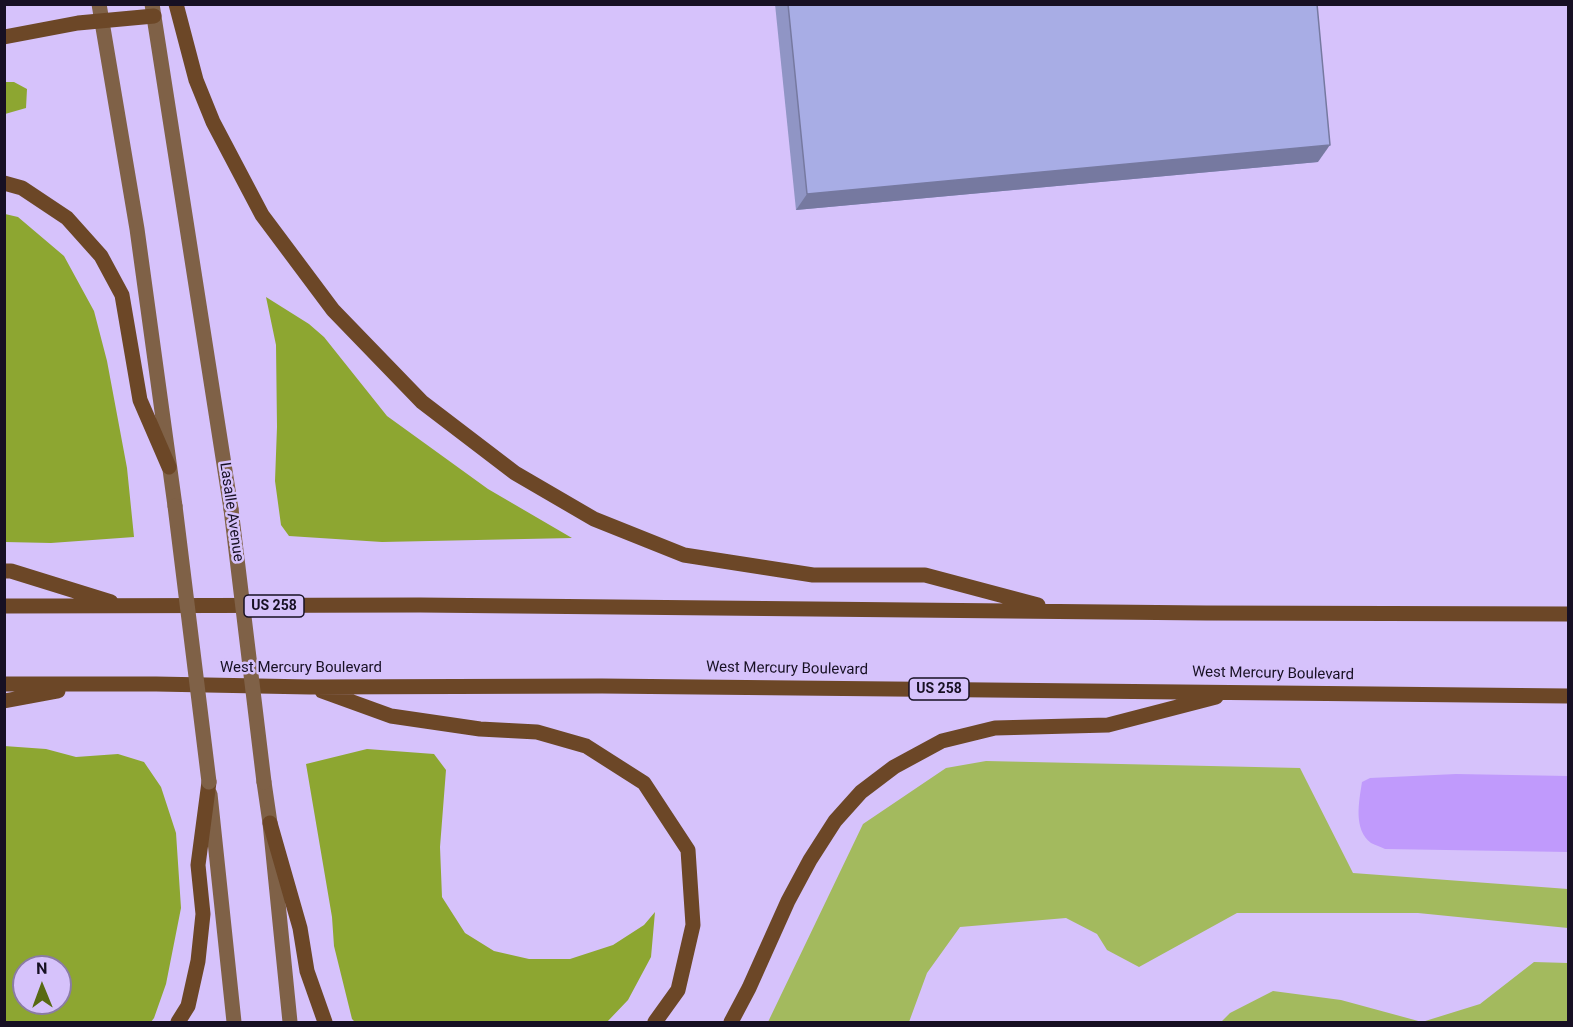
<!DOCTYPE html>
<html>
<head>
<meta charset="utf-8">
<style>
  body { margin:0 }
  #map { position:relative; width:1573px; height:1027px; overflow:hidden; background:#d6c2fb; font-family:Roboto,sans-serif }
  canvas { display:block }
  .frame { position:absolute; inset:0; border:6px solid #171023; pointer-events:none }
  .north { position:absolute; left:12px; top:955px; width:60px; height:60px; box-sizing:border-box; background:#d6c2fb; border:2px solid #8a7ba5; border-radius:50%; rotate:359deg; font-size:16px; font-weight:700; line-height:24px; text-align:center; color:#171023 }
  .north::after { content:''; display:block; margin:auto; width:21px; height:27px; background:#586913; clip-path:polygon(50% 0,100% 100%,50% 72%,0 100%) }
</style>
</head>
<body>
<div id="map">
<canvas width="1573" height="1027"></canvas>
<div class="frame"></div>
<div class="north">N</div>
</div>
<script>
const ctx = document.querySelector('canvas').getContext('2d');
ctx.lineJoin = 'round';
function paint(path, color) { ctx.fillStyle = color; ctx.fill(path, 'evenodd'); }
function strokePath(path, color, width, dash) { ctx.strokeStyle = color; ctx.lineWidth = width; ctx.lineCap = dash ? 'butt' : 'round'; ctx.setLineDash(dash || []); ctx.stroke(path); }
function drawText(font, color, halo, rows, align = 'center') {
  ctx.font = font + ' Roboto,sans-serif'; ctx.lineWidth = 5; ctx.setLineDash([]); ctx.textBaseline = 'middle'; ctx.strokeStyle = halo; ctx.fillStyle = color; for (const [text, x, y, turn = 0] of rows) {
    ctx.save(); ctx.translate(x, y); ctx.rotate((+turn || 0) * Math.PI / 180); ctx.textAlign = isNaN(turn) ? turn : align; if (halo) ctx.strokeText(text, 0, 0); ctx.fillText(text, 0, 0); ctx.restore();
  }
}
const green = new Path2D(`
  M986,761L1300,768L1353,873L1568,889V928L1418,913H1237L1139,967L1107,950L1097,934L1066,918L960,927L927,973L909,1022H768L863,824L946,768Z
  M1534,962L1568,963V1022H1221L1230,1013L1273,991L1341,1000L1422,1022L1480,1004Z`);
const forest = new Path2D(`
  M5,82H14L27,89L26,108L5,114Z
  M5,214L18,217L64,256L94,311L107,361L127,468L134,537L51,543L5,542Z
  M266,297L309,324L324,337L387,416L488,489L572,538L382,542L289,536L281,525L275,481L277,427L276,345Z
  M4,746L46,749L76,757L118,754L144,762L161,787L176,833L181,908L166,984L154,1018L151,1022H5ZM24,967H60V1003H24Z
  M367,749L434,754L446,770L440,847L442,897L465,933L494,951L529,959H570L613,945L644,925L655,912L651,957L628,1000L607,1022H355L352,1019L334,946L332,917L306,764Z`);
const water = new Path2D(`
  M1456,774L1568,776V852L1385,849C1381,847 1375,845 1371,843C1353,829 1359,802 1362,782L1370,778Z`);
const secondary = new Path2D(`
  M99,4L137,229L175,506
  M152,4L231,509
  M264,782L270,823L290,1022
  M210,794L234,1022`);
const primary = new Path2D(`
  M176,4L196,80L213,122L262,215L333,310L422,402L515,473L594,519L684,555L813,575H925L1038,605
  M4,37L78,23L154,16
  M4,183L22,188L67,218L101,256L122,295L140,400L169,467
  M4,571H11L111,602
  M4,606L420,605L1206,613L1568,614
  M4,684H156L310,687L602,686L1568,696
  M322,691L391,716L480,729L537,732L586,746L644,783L688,850L693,925L678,990L655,1022
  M4,701L58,691
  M270,823L300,928L307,971L325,1022
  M178,1022L188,1006L198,961L203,914L198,865L209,782
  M731,1022L749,988L788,901L810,860L835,821L861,792L894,767L942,741L995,728L1108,725L1216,697`);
const secondaryBridge = new Path2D(`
  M175,506L209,782
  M231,509L264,782`);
const wall = new Path2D(`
  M775,4H1317L1318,162L796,210Z`);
const shadedWall = new Path2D(`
  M1330,145L1318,162L796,210L807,194Z`);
const building = new Path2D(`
  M788,4H1317L1330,145L807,194Z`);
const shields = [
  [274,606,60],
  [939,689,60]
];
const shieldNames = [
  ["US 258",274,606],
  ["US 258",939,689]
];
const streetNames = [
  ["Lasalle Avenue",231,512,82],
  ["West Mercury Boulevard",301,668],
  ["West Mercury Boulevard",787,669,1],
  ["West Mercury Boulevard",1273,674,1]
];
paint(green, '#a3ba5e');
paint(forest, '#8da631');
paint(water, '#c09afc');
strokePath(secondary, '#7f6147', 15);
strokePath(primary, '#6c4727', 15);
strokePath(secondaryBridge, '#7f6147', 15);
paint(wall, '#9095c5');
paint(shadedWall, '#7679a0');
paint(building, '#a8ade5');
strokePath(building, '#7679a0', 1.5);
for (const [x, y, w] of shields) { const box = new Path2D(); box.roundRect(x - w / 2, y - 11, w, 22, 4.5); ctx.fillStyle = '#d6c2fb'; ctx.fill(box); strokePath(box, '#171023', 1.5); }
drawText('bold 14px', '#171023', null, shieldNames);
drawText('15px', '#171023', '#d6c2fb', streetNames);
</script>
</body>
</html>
